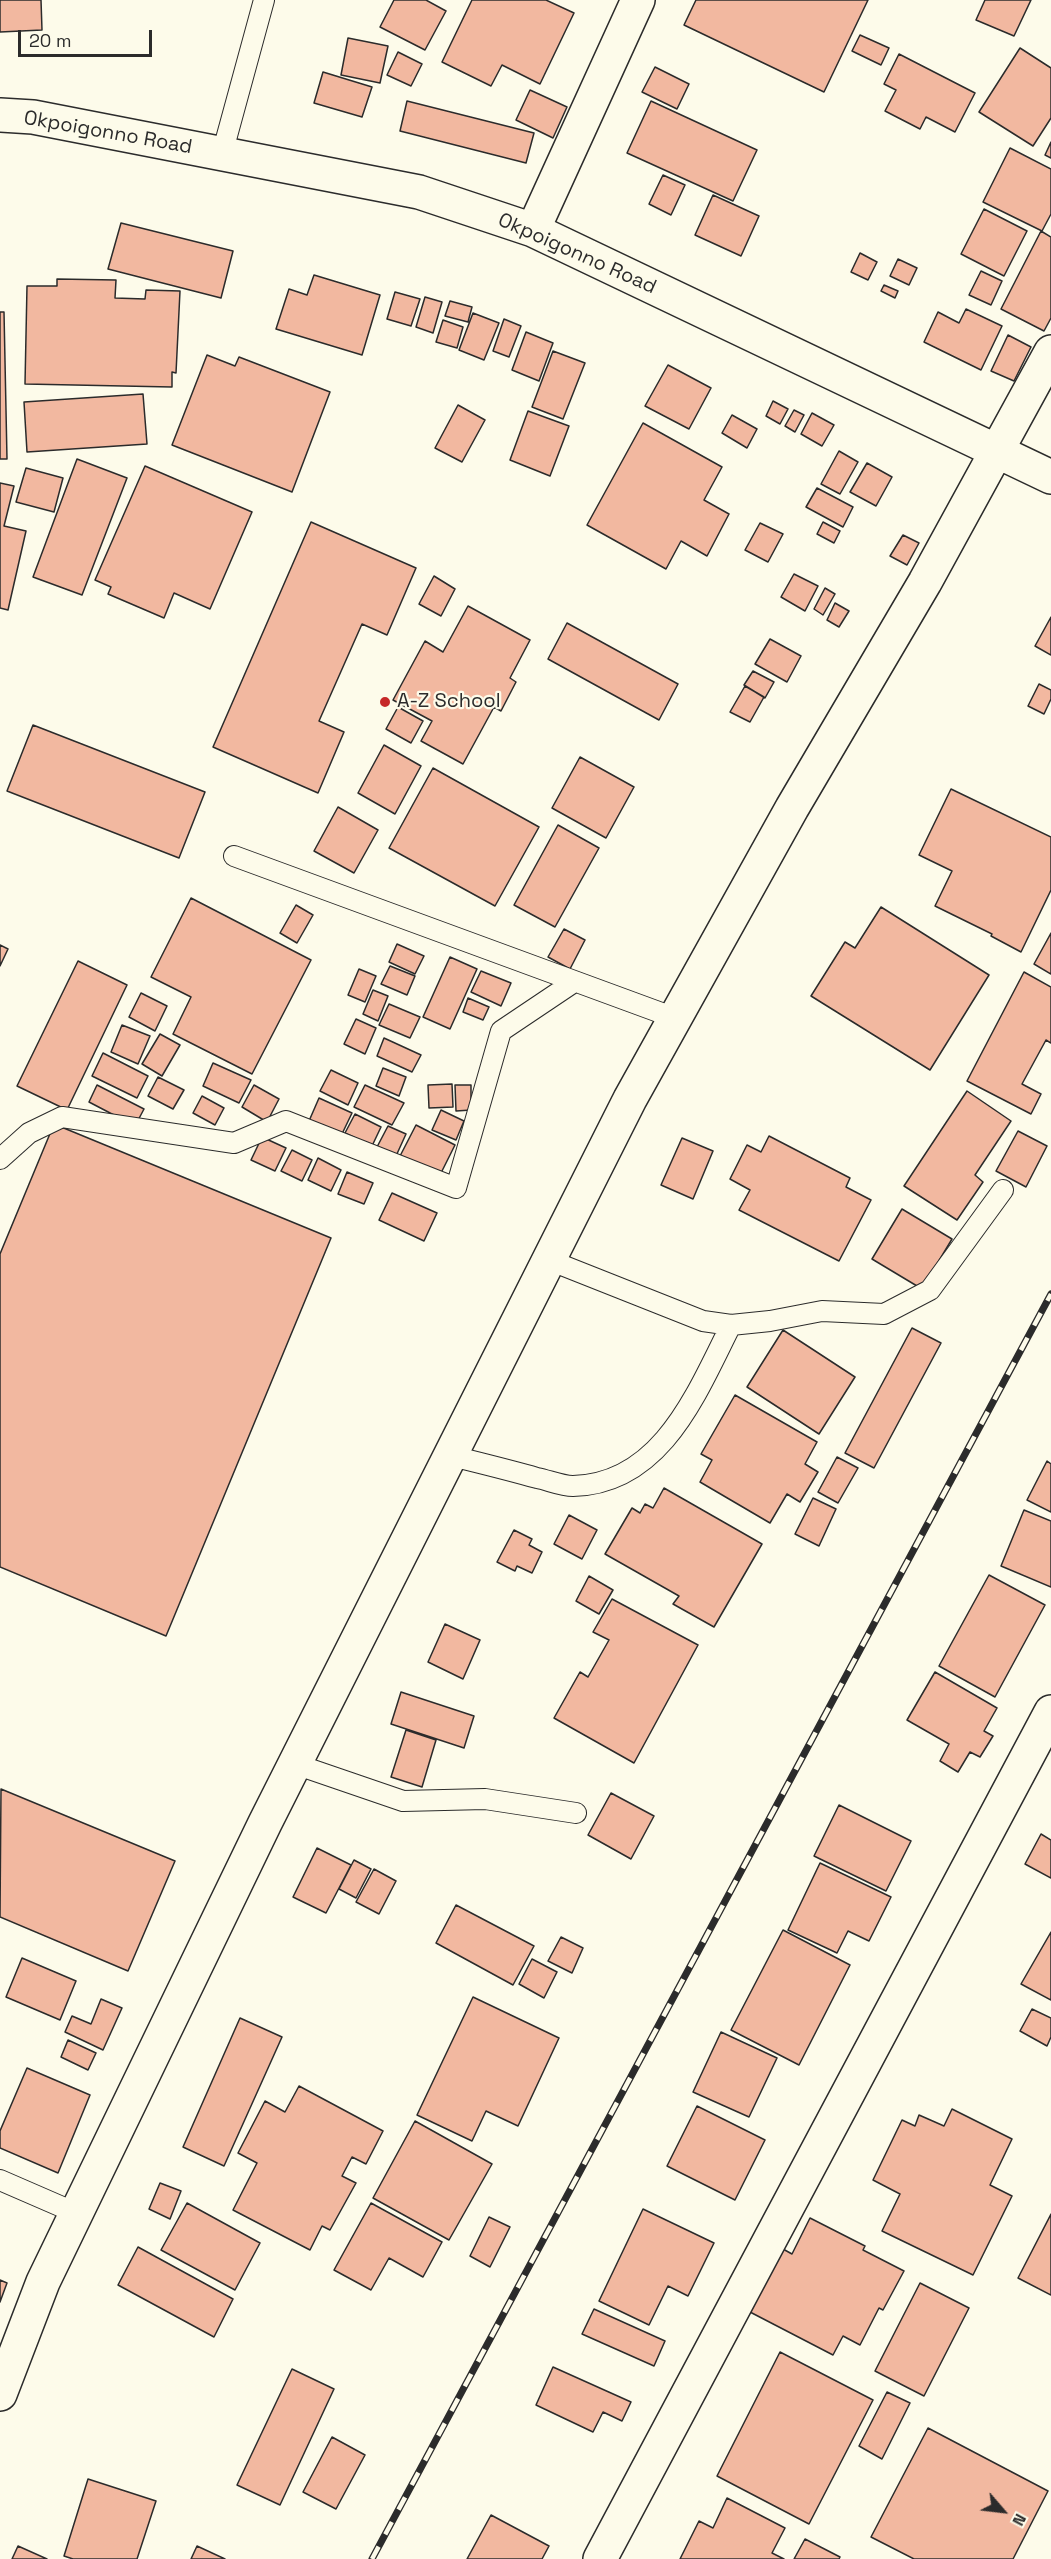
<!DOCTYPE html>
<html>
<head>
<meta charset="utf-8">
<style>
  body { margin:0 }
  #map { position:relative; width:1051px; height:2559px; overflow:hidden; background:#fdfbea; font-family:"Space Grotesk",sans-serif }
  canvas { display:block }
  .north { position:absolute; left:973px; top:2481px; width:60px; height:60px; -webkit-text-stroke:4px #fdfbea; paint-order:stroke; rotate:118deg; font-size:16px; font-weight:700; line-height:24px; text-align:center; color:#2b2b2b }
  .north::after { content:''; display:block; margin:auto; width:21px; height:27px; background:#2b2b2b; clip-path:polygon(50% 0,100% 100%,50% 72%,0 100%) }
  .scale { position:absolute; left:18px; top:30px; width:134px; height:27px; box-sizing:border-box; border:3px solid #2b2b2b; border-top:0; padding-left:8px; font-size:18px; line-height:21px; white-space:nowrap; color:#2b2b2b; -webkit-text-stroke:4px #fdfbea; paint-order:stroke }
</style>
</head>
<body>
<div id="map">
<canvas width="1051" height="2559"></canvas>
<div class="north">N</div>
<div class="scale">20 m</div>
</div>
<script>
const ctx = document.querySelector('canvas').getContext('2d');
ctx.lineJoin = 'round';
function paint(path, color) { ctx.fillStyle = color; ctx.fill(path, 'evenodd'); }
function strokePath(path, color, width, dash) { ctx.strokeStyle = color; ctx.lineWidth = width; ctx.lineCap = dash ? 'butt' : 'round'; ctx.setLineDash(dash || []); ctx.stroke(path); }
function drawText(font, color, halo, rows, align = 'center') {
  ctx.font = font + ' "Space Grotesk",sans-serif'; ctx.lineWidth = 4.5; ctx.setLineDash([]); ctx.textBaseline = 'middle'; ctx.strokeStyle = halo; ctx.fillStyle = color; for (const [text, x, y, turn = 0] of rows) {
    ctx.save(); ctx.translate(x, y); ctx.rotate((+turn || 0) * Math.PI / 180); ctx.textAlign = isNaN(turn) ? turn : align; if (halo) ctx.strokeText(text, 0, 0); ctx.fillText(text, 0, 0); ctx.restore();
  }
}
const building = new Path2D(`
  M0,0H41L42,30L0,32Z
  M394,0H426L446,11L425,50L380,27Z
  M472,0H546L574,13L540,84L502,65L491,86L442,62Z
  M696,0H868L824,92L684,25Z
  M985,0H1031L1014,36L976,20Z
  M860,35L889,48L881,65L852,51Z
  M348,38L388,46L380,83L341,75Z
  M1020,48L1051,68V118L1033,146L979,112Z
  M398,52L422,64L411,86L387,75Z
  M899,54L975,93L955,132L926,117L920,129L885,111L896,90L884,84Z
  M655,67L689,84L677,109L642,92Z
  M323,72L372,87L362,117L314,103Z
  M530,90L567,107L553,138L516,120Z
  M407,101L534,133L526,163L400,131Z
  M651,101L757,150L733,201L627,153Z
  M1051,142V158L1045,155Z
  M1010,148L1051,169V214L1042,231L983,202Z
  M663,175L685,185L671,215L649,204Z
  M713,195L759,216L741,256L695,235Z
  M984,209L1027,231L1004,276L961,254Z
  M121,223L233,251L221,298L108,269Z
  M1041,231L1051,237V318L1044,331L1001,309Z
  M860,253L877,262L868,280L851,272Z
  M898,259L917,268L909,285L890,276Z
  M981,271L1002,281L991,305L969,295Z
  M314,275L380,295L362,355L276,329L289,289L307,295Z
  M57,279L116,280L115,298L145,299L146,290L180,291L176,373L172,372V387L25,384L27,286H57Z
  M884,285L898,291L895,298L881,291Z
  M395,292L420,299L411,326L387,319Z
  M425,297L442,302L433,333L416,327Z
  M450,301L472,307L468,322L445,316Z
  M966,309L1002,326L981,370L924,342L938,312L959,323Z
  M0,312H4L7,459H0Z
  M473,313L499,323L484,360L459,350Z
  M504,319L521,326L509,357L493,351Z
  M443,320L463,327L457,348L436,342Z
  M526,332L553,343L539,381L512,370Z
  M1008,335L1031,347L1014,381L991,371Z
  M553,351L585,363L563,419L532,407Z
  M207,355L235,366L239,357L330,392L292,492L172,445Z
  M668,365L711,388L689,429L645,406Z
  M143,394L147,444L27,452L24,402Z
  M773,401L788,409L780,424L766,416Z
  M458,405L485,420L462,462L435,448Z
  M794,410L804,415L795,432L785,426Z
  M528,411L569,426L550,476L510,460Z
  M812,413L834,425L822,446L801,434Z
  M732,415L757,429L747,448L722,433Z
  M643,423L722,467L704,500L729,514L707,556L681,541L666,569L587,525Z
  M839,451L858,462L840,494L821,484Z
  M77,459L127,478L82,595L33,577Z
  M867,463L892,477L876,506L850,492Z
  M145,466L252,512L210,609L174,593L164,618L108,594L111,587L95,580Z
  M26,468L63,478L54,512L16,502Z
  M0,483L14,486L4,526L26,531L8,610L0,608Z
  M817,488L853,507L843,527L806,507Z
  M311,522L416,568L387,635L362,624L319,721L344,732L318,793L213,747Z
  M823,522L840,531L834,543L817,534Z
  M760,523L783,534L768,562L745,550Z
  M903,535L919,543L907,565L890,556Z
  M794,574L818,586L805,611L781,597Z
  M434,576L455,589L441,616L419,604Z
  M825,588L835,594L823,615L814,609Z
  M835,603L849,611L839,627L827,620Z
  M468,606L530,640L510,678L516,682L501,711L494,707L463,764L421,741L432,721L393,700L425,641L443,652Z
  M1051,617V655L1035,646Z
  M567,623L678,684L659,720L548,659Z
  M770,639L801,656L787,682L755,664Z
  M753,671L774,682L765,698L744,685Z
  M1039,684L1051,690V699L1044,714L1028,706Z
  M745,686L764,697L750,722L730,712Z
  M398,707L423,721L411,743L386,729Z
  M33,725L205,792L179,858L7,791Z
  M384,745L421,766L395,814L358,793Z
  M580,757L634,787L606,838L552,808Z
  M433,768L539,827L495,906L389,848Z
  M951,789L1051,837V890L1021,952L991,936L992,934L935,906L952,871L919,855Z
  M338,807L378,830L354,873L314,851Z
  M558,825L599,848L555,927L514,905Z
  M191,898L311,960L252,1074L173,1034L191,997L151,977Z
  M296,905L313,915L297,943L280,933Z
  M881,907L989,975L930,1070L811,996L845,942L855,948Z
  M564,929L585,940L570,969L548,957Z
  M1051,933V974L1034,964Z
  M397,944L424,956L415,974L389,962Z
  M0,945L8,949L0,966Z
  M450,957L477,969L450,1029L423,1017Z
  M78,961L127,985L67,1110L17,1086Z
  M390,966L415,976L407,995L381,984Z
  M359,969L376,976L365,1002L348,995Z
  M481,971L511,983L501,1006L471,992Z
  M1024,972L1051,987V1043L1046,1040L1022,1084L1041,1094L1031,1114L967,1081Z
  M373,990L388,996L378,1021L363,1014Z
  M141,993L167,1006L155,1031L129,1017Z
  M468,998L489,1007L483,1020L463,1012Z
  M389,1004L420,1017L410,1038L379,1025Z
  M356,1019L376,1028L365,1054L344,1044Z
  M122,1025L150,1036L138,1064L111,1052Z
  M160,1034L180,1045L162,1076L142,1064Z
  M384,1038L421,1055L412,1072L377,1056Z
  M103,1053L148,1076L137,1098L92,1076Z
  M213,1063L251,1080L239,1103L203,1086Z
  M383,1068L406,1077L399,1096L376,1086Z
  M331,1070L358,1083L348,1105L320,1091Z
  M158,1077L184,1090L173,1109L148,1096Z
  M452,1084L453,1107L429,1108L428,1085Z
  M97,1085L144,1109L135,1126L89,1102Z
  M254,1085L279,1099L267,1122L242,1107Z
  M365,1085L404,1103L392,1125L354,1107Z
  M455,1085H471V1110L456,1111Z
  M967,1091L1011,1121L975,1175L983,1182L957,1220L904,1186Z
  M202,1096L224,1108L215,1125L193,1113Z
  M319,1098L352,1113L341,1136L309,1121Z
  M441,1110L464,1121L456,1140L432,1130Z
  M355,1114L381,1127L372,1146L345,1133Z
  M54,1124L331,1238L166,1636L0,1567V1254Z
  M416,1125L455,1145L439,1177L399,1158Z
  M388,1126L406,1134L396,1156L377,1147Z
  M1018,1131L1047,1146L1026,1187L996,1171Z
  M769,1136L850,1178L846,1187L871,1200L839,1261L739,1210L750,1190L730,1179L747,1145L761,1152Z
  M262,1137L286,1148L275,1171L251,1160Z
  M682,1138L713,1151L693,1199L661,1185Z
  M292,1150L312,1160L302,1181L281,1171Z
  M318,1158L341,1170L331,1191L308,1180Z
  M347,1172L373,1183L364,1204L338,1194Z
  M392,1193L437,1213L424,1241L379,1220Z
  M902,1209L952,1239L922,1289L872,1259Z
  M912,1328L941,1343L874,1468L845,1453Z
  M783,1330L855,1377L819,1434L747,1387Z
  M735,1395L817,1442L805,1464L818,1472L800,1502L787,1494L770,1523L700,1482L712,1460L701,1454Z
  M837,1457L858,1468L838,1503L818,1492Z
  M1047,1461L1051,1464V1512L1027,1500Z
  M664,1488L762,1544L714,1627L673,1604L679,1596L605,1554L632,1508L640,1513L645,1504L653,1508Z
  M813,1498L836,1509L819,1546L795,1534Z
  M1024,1510L1051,1521V1587L1001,1566Z
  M569,1515L597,1530L582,1559L554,1544Z
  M514,1530L532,1539L529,1545L542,1552L532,1573L517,1566L515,1571L497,1562Z
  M989,1575L1045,1605L995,1697L939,1666Z
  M589,1576L613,1590L599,1614L576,1601Z
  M612,1599L698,1645L634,1763L554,1718L580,1672L588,1677L609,1640L593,1632Z
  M445,1624L480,1640L463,1679L428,1662Z
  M935,1672L997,1708L984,1731L993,1736L980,1757L970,1752L958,1772L940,1761L949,1744L907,1720Z
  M401,1692L474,1716L464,1748L391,1724Z
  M406,1730L436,1740L422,1787L391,1777Z
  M1,1789L175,1861L128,1971L0,1917Z
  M611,1793L654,1816L631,1859L588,1835Z
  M839,1805L911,1841L886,1891L814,1856Z
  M1041,1834L1051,1840V1878L1025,1864Z
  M317,1848L351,1865L326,1913L293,1897Z
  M354,1860L371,1869L356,1898L339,1889Z
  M820,1863L891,1897L869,1941L848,1931L837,1953L788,1930Z
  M374,1869L396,1881L379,1914L356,1902Z
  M456,1905L534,1946L513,1985L436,1943Z
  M783,1930L850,1965L799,2065L731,2030Z
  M1051,1932V2000L1021,1984Z
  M561,1937L583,1948L572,1973L548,1961Z
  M22,1958L76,1981L60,2020L6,1997Z
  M532,1959L557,1972L544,1998L519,1984Z
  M473,1997L559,2038L518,2126L486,2111L472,2141L417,2115Z
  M101,1999L122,2008L103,2050L65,2032L72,2016L91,2024Z
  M1032,2009L1051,2018V2037L1047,2046L1020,2031Z
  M240,2018L282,2037L224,2166L183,2147Z
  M721,2032L777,2058L749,2117L693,2092Z
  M68,2040L96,2053L88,2070L61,2057Z
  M27,2068L90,2095L58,2173L0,2148V2131Z
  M299,2086L383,2131L366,2164L352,2157L342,2176L356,2183L330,2230L322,2226L310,2250L233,2210L257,2163L238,2153L265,2101L285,2112Z
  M697,2106L765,2140L735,2200L667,2166Z
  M952,2109L1012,2139L990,2185L1012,2196L973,2275L882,2231L900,2194L873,2180L902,2120L915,2126L919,2115L944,2126Z
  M415,2121L492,2164L449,2240L373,2198Z
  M160,2183L181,2191L170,2219L149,2209Z
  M187,2203L260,2243L235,2290L161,2250Z
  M371,2203L442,2242L423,2277L389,2258L371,2290L334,2270Z
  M643,2209L714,2243L688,2296L668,2286L649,2325L599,2301Z
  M1051,2214V2295L1018,2278Z
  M489,2217L510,2227L490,2267L470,2256Z
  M810,2218L865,2246L863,2250L904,2271L883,2310L879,2308L860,2345L843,2336L833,2355L750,2312L783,2249L792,2254Z
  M138,2247L233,2299L214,2337L118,2285Z
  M0,2280L7,2283L0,2302Z
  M920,2283L969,2308L924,2396L875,2371Z
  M594,2309L665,2341L654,2366L582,2334Z
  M780,2352L873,2400L809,2524L717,2476Z
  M553,2367L631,2402L622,2421L603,2412L593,2432L536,2405Z
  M292,2369L334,2389L280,2505L237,2485Z
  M887,2392L910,2403L882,2459L859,2446Z
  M928,2428L1048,2491L1013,2559H914L871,2537Z
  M332,2437L365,2455L336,2509L303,2492Z
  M88,2479L156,2501L137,2559H73L64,2556Z
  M727,2498L785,2528L772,2553L784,2559H680L699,2521L713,2528Z
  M491,2515L549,2546L542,2559H467Z
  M805,2539L840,2557L839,2559H794Z
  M18,2546L47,2559H12Z
  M197,2546L225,2559H191Z`);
const lane = new Path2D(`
  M222,154L264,0
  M234,856L675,1018
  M0,1159L29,1133L62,1117L234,1143L286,1121L456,1188L501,1031L574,982
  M549,1260L703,1321L731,1325L770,1321L822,1311L884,1314L930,1290L1003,1190
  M452,1456C480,1463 509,1470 537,1478C548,1480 561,1486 573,1486C662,1484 697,1392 731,1325
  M295,1764L403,1801L485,1799L576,1813
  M0,2180L76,2213`);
const street = new Path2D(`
  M0,115L33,117L419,192L533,230L1051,477
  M533,230L638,0
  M0,2394L43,2282L265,1823L630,1099L792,808L925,582L1051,352
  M600,2559L1051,1712`);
const rail = new Path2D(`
  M372,2559L1051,1294`);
const markers = [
  [385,702,6,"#c62828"]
];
const streetNames = [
  ["Okpoigonno Road",108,133,10],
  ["Okpoigonno Road",577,254,24]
];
const poiNames = [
  ["A-Z School",397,702]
];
paint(building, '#f2b8a0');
strokePath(building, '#2b2b2b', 1.5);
strokePath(lane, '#2b2b2b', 22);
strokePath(street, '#2b2b2b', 36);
strokePath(lane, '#fdfbea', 20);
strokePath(street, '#fdfbea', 33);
strokePath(rail, '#2b2b2b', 7);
strokePath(rail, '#fdfbea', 4.5, [14]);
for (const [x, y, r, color] of markers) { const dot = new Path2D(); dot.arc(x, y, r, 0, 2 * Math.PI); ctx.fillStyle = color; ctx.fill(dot); strokePath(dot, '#fdfbea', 2); }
drawText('20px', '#2b2b2b', '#fdfbea', streetNames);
drawText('20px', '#2b2b2b', '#fdfbea', poiNames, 'left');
</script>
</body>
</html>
